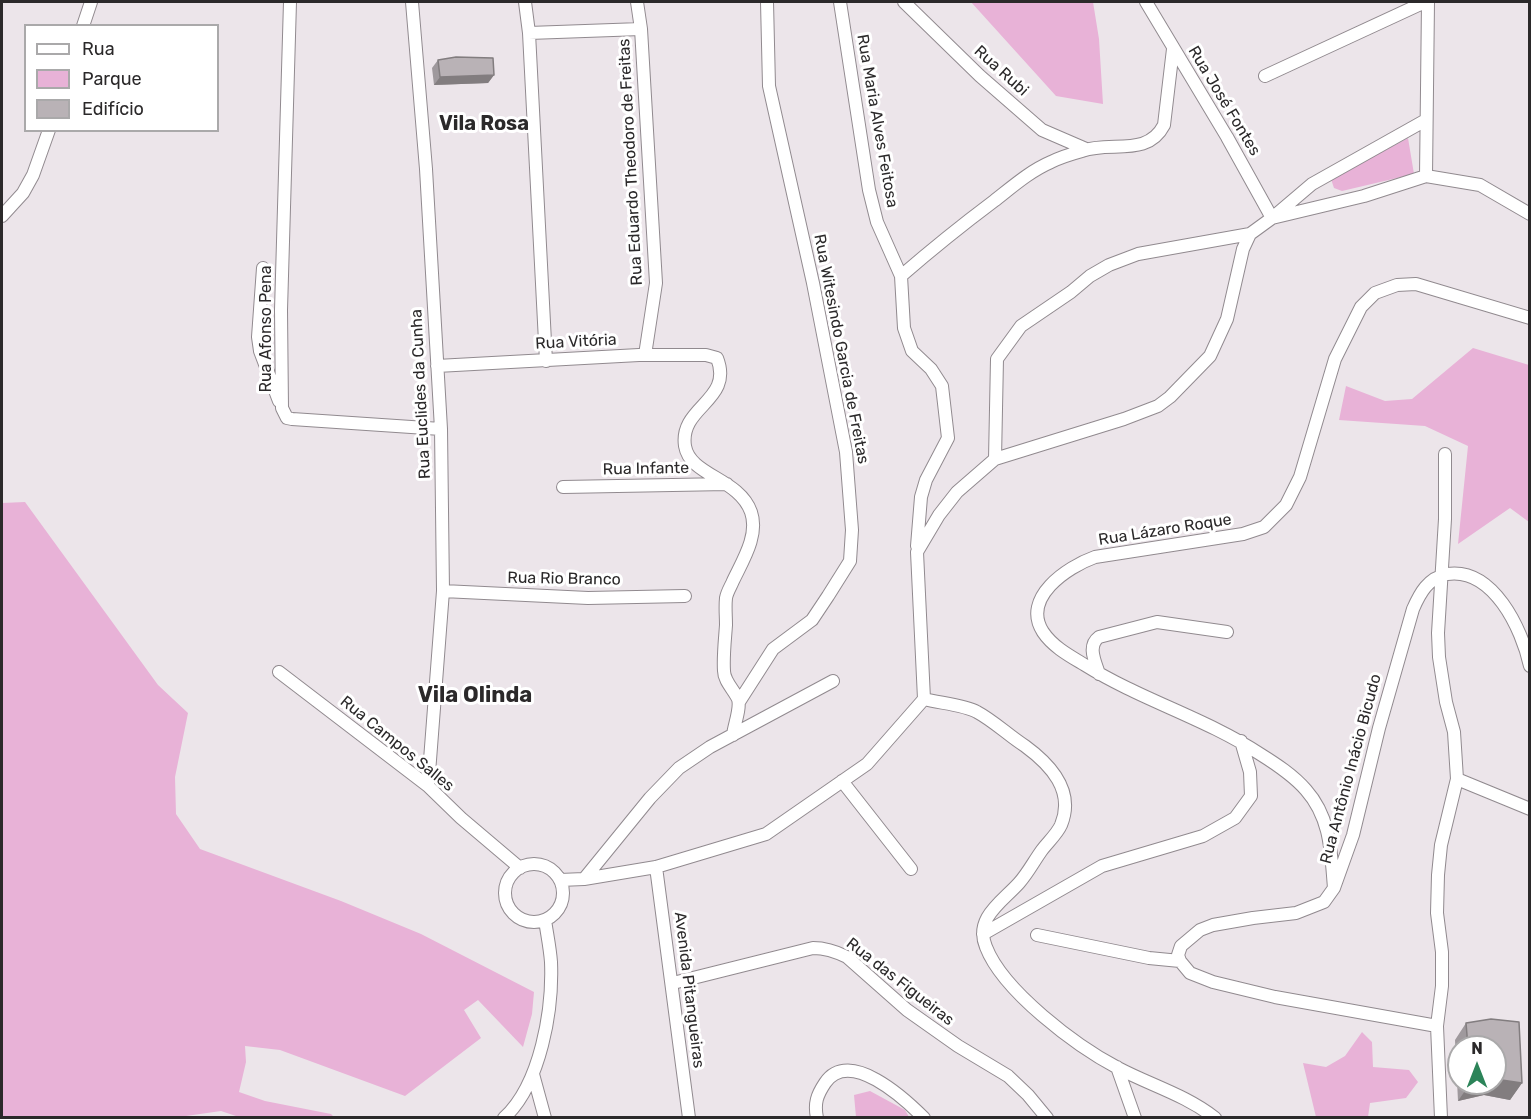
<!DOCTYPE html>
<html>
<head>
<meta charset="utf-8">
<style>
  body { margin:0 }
  #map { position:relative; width:1531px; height:1119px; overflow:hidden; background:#ece5ea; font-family:Rubik,sans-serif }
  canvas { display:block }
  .frame { position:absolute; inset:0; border:3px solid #2b292a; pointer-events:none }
  .legend { position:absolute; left:24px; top:24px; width:195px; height:108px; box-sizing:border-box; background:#fff; border:2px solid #aaa9aa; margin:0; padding:8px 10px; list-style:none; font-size:18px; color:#2b292a }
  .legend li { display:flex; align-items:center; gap:12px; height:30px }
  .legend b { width:30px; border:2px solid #aaa9aa }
  .north { position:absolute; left:1447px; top:1035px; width:60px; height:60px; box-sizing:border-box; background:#fff; border:2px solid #aaa9aa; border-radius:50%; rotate:0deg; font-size:16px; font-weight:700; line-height:24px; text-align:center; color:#2b292a }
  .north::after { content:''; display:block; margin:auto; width:21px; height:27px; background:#2c8459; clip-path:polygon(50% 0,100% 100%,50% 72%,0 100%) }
</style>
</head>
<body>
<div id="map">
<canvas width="1531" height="1119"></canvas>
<div class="frame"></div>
<ul class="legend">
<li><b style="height:8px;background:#fff"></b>Rua</li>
<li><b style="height:16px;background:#e8b2d7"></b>Parque</li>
<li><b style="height:16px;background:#b9b2b6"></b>Edifício</li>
</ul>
<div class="north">N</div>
</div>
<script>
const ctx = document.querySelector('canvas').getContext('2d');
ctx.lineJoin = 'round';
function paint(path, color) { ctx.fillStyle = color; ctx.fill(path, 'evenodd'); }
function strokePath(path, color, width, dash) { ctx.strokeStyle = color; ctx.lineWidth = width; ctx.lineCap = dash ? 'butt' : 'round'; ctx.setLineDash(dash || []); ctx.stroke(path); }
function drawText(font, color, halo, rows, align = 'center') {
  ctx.font = font + ' Rubik,sans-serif'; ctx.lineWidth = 6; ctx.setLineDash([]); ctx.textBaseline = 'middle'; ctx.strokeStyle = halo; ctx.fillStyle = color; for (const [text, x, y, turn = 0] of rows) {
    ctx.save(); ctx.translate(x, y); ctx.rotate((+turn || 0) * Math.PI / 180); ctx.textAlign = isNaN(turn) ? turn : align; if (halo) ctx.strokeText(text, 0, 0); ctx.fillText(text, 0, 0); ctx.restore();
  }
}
const green = new Path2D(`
  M971,2H1093L1099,39L1103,104L1056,96Z
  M1408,138L1414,174L1342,191L1334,188L1331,179Z
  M1473,348L1529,365V522L1510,508L1458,544L1468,446L1425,426L1339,420L1346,386L1385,401L1412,399Z
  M25,502L158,685L188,713L175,777L176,814L200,849L341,901L421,934L534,992L532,1014L523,1047L478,1000L464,1010L481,1038L405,1096L280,1050L245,1046L246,1062L239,1092L265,1101L331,1114L334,1117H239L221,1111L172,1118L2,1117V503Z
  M1362,1032L1372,1042L1373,1067L1409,1070L1418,1082L1406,1098L1370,1103L1368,1117H1316L1303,1063L1326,1067L1345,1056Z
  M870,1091L905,1110L909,1117H856L854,1095Z`);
const minor = new Path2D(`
  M290,2L281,310L282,408L287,418L292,419L441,429
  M412,2L426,169L441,429L443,591L428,786
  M525,2L529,33L546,361
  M637,2L641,29L656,283L645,355
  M840,2L869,190L877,222L901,276L904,328L912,351L931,369L942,386L948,438L926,480L921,497L917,546
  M904,2L980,76L1042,130L1086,149
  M1146,2L1227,137L1272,218L1312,184L1426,120
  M83,26L91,2
  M529,33L641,29
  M1265,76L1425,2
  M1426,176L1428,2
  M2,216L23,193L33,175L49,130
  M263,268L258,337L260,351L279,401
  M901,276C931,250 962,225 994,201C1012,187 1030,171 1051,162C1061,157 1071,154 1082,151C1110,140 1147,158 1164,125L1173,49
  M437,366L639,355H706L717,358C734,401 679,406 685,446C690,476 739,478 751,512C759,535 743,560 733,581C731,586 727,592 726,598C725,607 726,616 726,625C725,640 723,656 724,671C724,681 734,690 738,699C741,708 734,725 733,735
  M995,459L997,359L1021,326L1071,292L1090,276L1109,265L1138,254L1250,234
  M563,487L727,484
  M443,591L588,598L685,596
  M279,672L428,786L461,818L520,868
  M1099,674C1095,661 1087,646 1099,637L1157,622L1227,632
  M739,702L773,649L812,620L828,596L850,561L852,530L846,452L813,283L769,86L767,2
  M1457,779L1530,809
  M842,781L911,869
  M505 893a29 29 0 1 1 58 0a29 29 0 1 1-58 0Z
  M656,867L689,1118
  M584,879L650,798L679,768L710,747L833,681
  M560,880L584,879L656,867L766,834L867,764L924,699
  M1334,888C1331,853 1331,818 1306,790C1293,775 1276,764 1260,754C1205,718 1141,700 1085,665C1070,656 1053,647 1043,632C1021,598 1067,567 1095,557L1243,534L1264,527L1286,505L1300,477L1335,359L1361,307L1375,293L1397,285L1416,284L1530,318
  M983,934L1102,866L1203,836L1235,818L1251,796L1250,772L1241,741
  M1037,935L1149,958L1180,961
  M673,983L813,948C826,948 835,951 847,957L907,1010L958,1046L1008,1076L1028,1095L1047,1118
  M1437,1026L1275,997L1213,982L1190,973L1180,961L1178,955L1181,946L1200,930L1213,925L1253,918L1296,913L1324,902L1334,888L1353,835L1379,728L1413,609C1420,593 1428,578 1447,574C1493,567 1522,629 1530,666
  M1117,1067L1135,1118
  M533,1074L545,1118
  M504,1118C541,1084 553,1009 551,962C550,948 547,934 545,920
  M817,1118C814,1103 817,1095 825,1083C849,1047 905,1099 924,1118
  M1215,1118C1186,1095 1150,1085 1118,1068C1076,1046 1003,991 986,947C974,918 1002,902 1019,883C1028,873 1034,861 1042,850C1048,842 1057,834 1061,825C1075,791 1051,765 1025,746C1009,736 994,721 977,712C965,705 939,703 924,699L917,552L939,515L957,492L995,459L1124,419L1158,406L1170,397L1210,356L1227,319L1243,249L1250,234L1272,218L1364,196L1426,176L1480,185L1530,214
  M1441,1118L1437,1026L1442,986V952L1437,913L1438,875L1441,845L1457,779L1454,732L1446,702L1439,657L1438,633L1445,519V454`);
const wall = new Path2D(`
  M438,60L494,75L488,83L434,85L432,68Z
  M1491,1019L1519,1022L1522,1083L1510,1100L1484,1095L1458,1101L1455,1040L1466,1023ZM1459,1047H1495V1083H1459Z`);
const shadedWall = new Path2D(`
  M494,75L488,83L434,85L440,77Z
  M1495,1079L1522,1083L1510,1100L1484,1095L1458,1101L1469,1085L1477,1083H1495Z`);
const building = new Path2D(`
  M456,57L493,58L494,75L440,77L438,60Z
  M1491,1019L1519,1022L1522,1083L1495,1079V1047H1468L1466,1023Z`);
const streetNames = [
  ["Rua Rubi",1001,71,42],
  ["Rua José Fontes",1224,101,59],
  ["Rua Maria Alves Feitosa",877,121,80],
  ["Rua Eduardo Theodoro de Freitas",631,162,-93],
  ["Rua Afonso Pena",266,329,-90],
  ["Rua Vitória",576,342,-3],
  ["Rua Witesindo Garcia de Freitas",841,349,79],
  ["Rua Euclides da Cunha",421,394,-93],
  ["Rua Infante",646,469,-1],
  ["Rua Lázaro Roque",1165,530,-9],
  ["Rua Rio Branco",564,579,1],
  ["Rua Campos Salles",397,744,39],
  ["Rua Antônio Inácio Bicudo",1351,769,-75],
  ["Rua das Figueiras",900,982,38],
  ["Avenida Pitangueiras",689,990,83]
];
const quarterNames = [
  ["Vila Rosa",484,124]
];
const districtNames = [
  ["Vila Olinda",475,696]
];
paint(green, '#e8b2d7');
strokePath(minor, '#918a8f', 14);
strokePath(minor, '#fff', 12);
paint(wall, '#9f999d');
paint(shadedWall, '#827d7f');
paint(building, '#b9b2b6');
strokePath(building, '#827d7f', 1.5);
drawText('16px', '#2b292a', '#fff', streetNames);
drawText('bold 20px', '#2b292a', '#fff', quarterNames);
drawText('bold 22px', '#2b292a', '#fff', districtNames);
</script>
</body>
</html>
